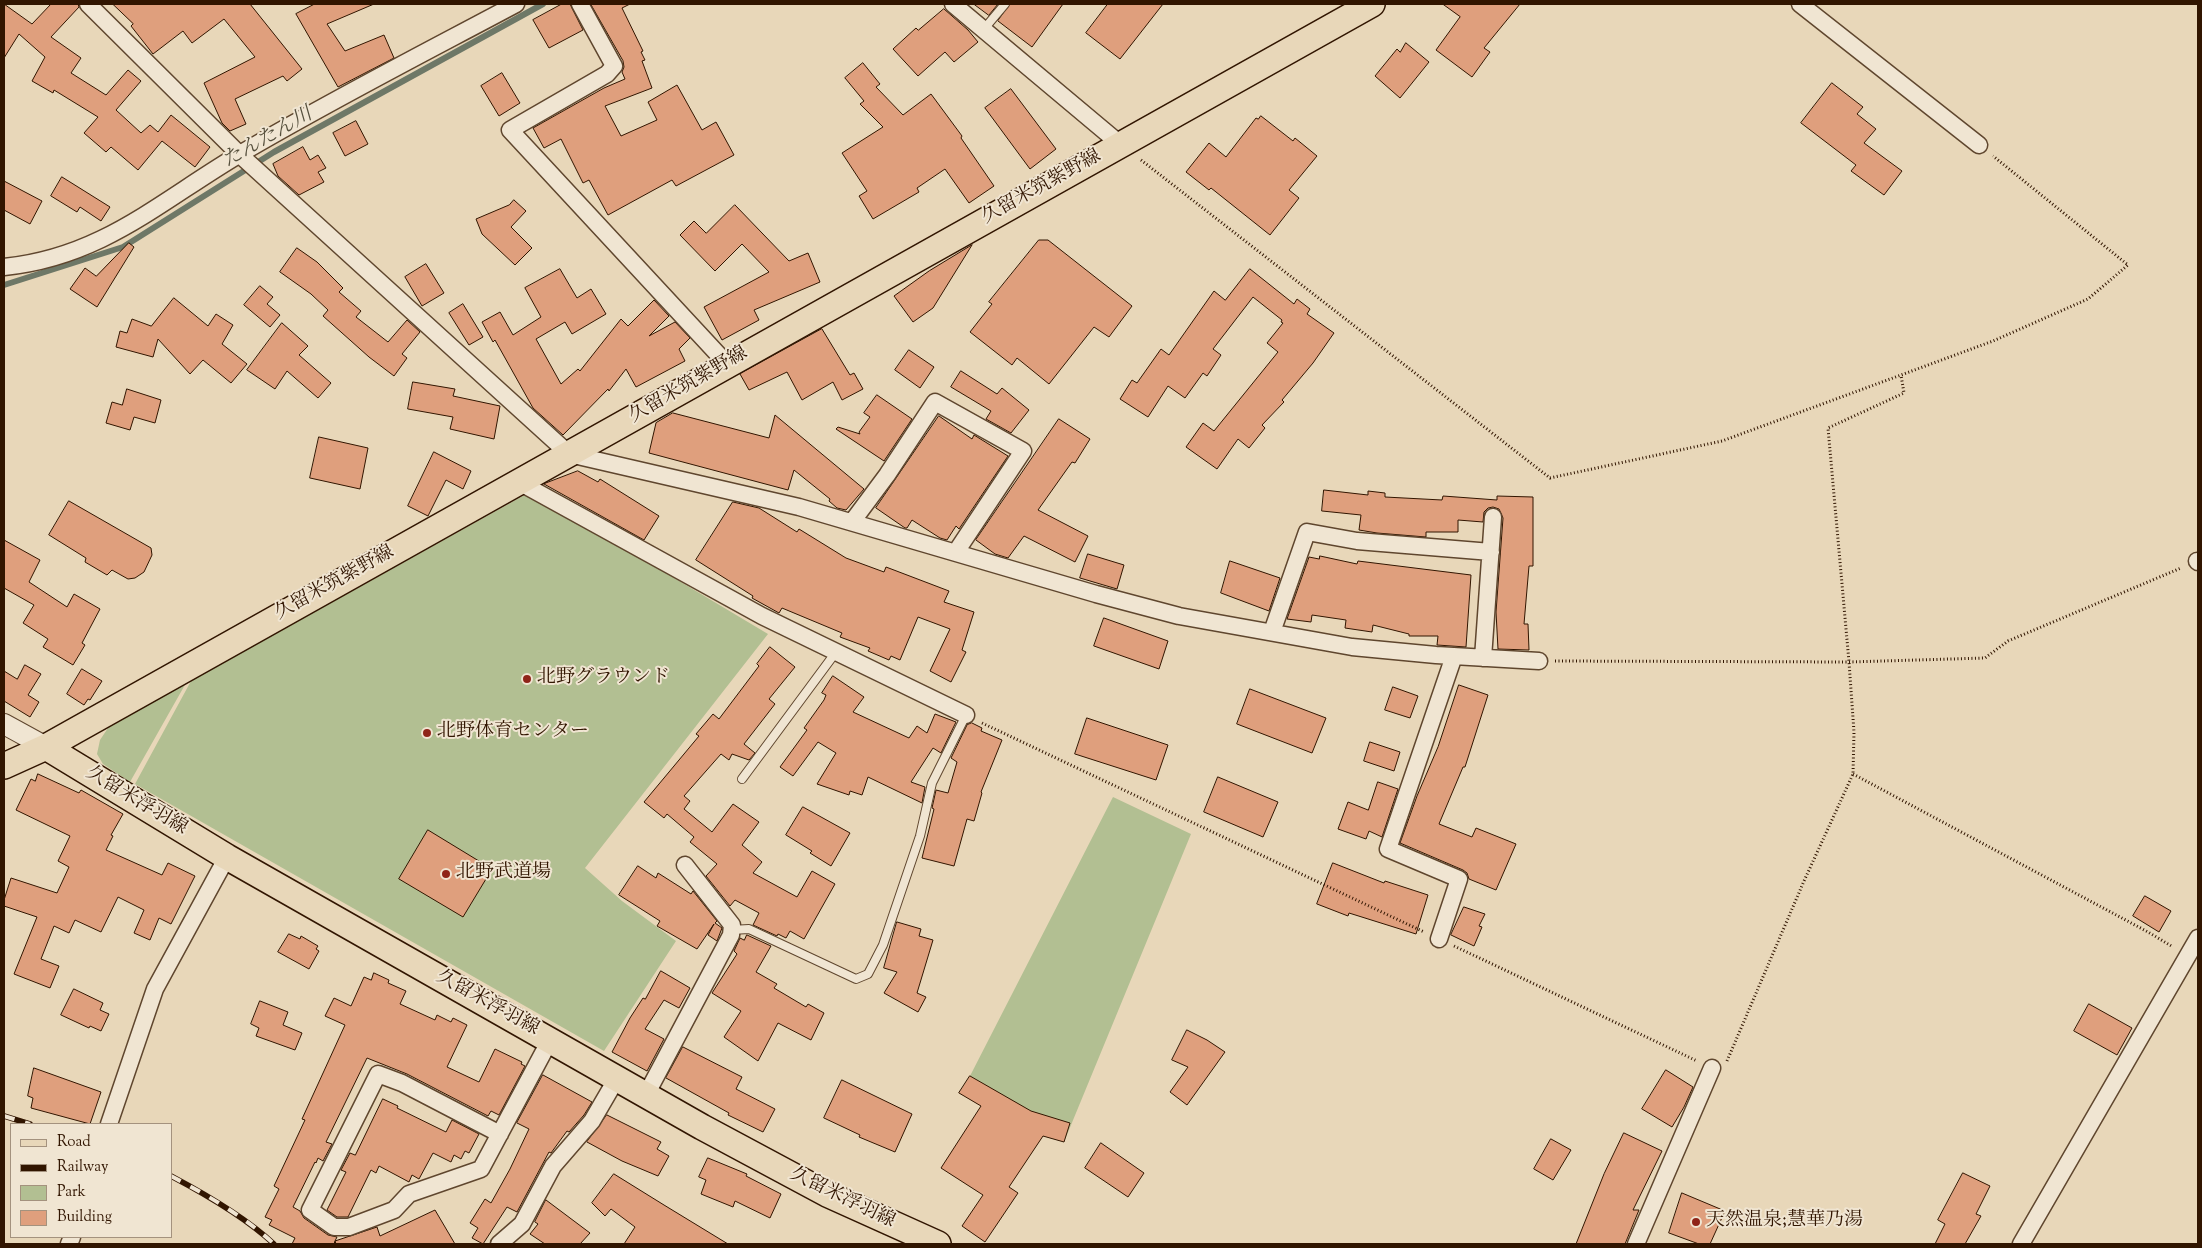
<!DOCTYPE html>
<html>
<head>
<meta charset="utf-8">
<style>
  body { margin:0 }
  #map { position:relative; width:2202px; height:1248px; overflow:hidden; background:#e8d7b9; font-family:"Sorts Mill Goudy",serif }
  canvas { display:block }
  .frame { position:absolute; inset:0; border:5px solid #311500; pointer-events:none }
  .legend { position:absolute; left:10px; top:1123px; width:162px; height:115px; box-sizing:border-box; background:#f0e5d2; border:1px solid #a4927e; margin:0; padding:6px 9px; list-style:none; font-size:15px; color:#311500 }
  .legend li { display:flex; align-items:center; gap:10px; height:25px }
  .legend b { width:25px; border:1px solid #a4927e }
</style>
</head>
<body>
<div id="map">
<canvas width="2202" height="1248"></canvas>
<div class="frame"></div>
<ul class="legend">
<li><b style="height:6px;background:#e8d7b9"></b>Road</li>
<li><b style="height:6px;background:#311500"></b>Railway</li>
<li><b style="height:14px;background:#b2bf92"></b>Park</li>
<li><b style="height:14px;background:#df9f7d"></b>Building</li>
</ul>
</div>
<script>
const ctx = document.querySelector('canvas').getContext('2d');
ctx.lineJoin = 'round';
function paint(path, color) { ctx.fillStyle = color; ctx.fill(path, 'evenodd'); }
function strokePath(path, color, width, dash) { ctx.strokeStyle = color; ctx.lineWidth = width; ctx.lineCap = dash ? 'butt' : 'round'; ctx.setLineDash(dash || []); ctx.stroke(path); }
function drawText(font, color, halo, rows, align = 'center') {
  ctx.font = font + ' "Sorts Mill Goudy","Noto Serif JP",serif'; ctx.lineWidth = 4; ctx.setLineDash([]); ctx.textBaseline = 'middle'; ctx.strokeStyle = halo; ctx.fillStyle = color; for (const [text, x, y, turn = 0] of rows) {
    ctx.save(); ctx.translate(x, y); ctx.rotate((+turn || 0) * Math.PI / 180); ctx.textAlign = isNaN(turn) ? turn : align; if (halo) ctx.strokeText(text, 0, 0); ctx.fillText(text, 0, 0); ctx.restore();
  }
}
const green = new Path2D(`
  M530,492L768,634L585,868L622,901L676,941L604,1051L135,784L191,681Z
  M186,683L130,782L103,764L97,754L100,740L108,728Z
  M1113,797L1191,834L1064,1142L1025,1131L959,1093L970,1076Z`);
const stream = new Path2D(`
  M4,285L123,247L274,152L543,4`);
const building = new Path2D(`
  M4,4L32,24L51,4H78L79,7L51,37L81,58L71,73L106,95L128,70L141,81L116,110L141,133L150,125L158,132L171,115L210,147L195,167L162,141L138,170L111,147L106,152L84,133L98,117L54,90L53,93L32,81L45,57L19,34L4,58Z
  M113,4H250L302,69L287,81L283,76L235,99L246,124L230,131L222,123L204,83L255,57L224,19L192,43L183,31L153,54L131,26L133,24Z
  M315,4H374L327,24L345,51L384,35L394,58L338,87L296,14Z
  M562,4H570L583,30L549,48L533,20Z
  M591,4H630L622,8L643,51L641,52L645,60L642,61L652,88L605,106L621,136L657,120L648,102L677,85L702,130L716,122L734,155L676,186L672,180L608,215L589,180L583,183L561,139L544,148L533,128L604,88L625,79L622,72L624,67L623,61Z
  M974,4H998L989,15Z
  M1010,4H1063L1032,47L998,21Z
  M1108,4H1163L1120,59L1086,33Z
  M1443,4H1520L1484,48L1490,52L1472,77L1436,50L1460,17Z
  M944,9L968,30L978,42L954,62L945,52L918,76L893,49L916,28L918,30Z
  M1406,43L1429,62L1400,98L1375,76L1397,49L1400,52Z
  M863,63L880,84L876,87L903,115L931,94L962,136L961,138L994,186L969,203L945,169L917,188L919,192L873,219L859,196L867,191L842,153L883,127L860,104L864,101L845,78Z
  M502,73L520,103L499,116L481,86Z
  M1832,83L1863,107L1857,114L1876,129L1864,143L1902,171L1884,195L1851,171L1856,165L1801,123Z
  M1011,89L1056,149L1030,169L985,108Z
  M1261,116L1293,141L1295,138L1317,156L1289,190L1299,198L1270,235L1211,188L1209,190L1186,172L1209,143L1226,157L1256,118L1258,119Z
  M356,121L368,144L345,156L333,133Z
  M303,147L310,160L318,155L326,168L318,172L324,182L299,195L278,176L273,164Z
  M62,177L110,207L101,221L80,207L77,212L51,196Z
  M4,181L42,201L30,224L4,210Z
  M514,200L526,211L511,227L532,248L515,265L482,234L476,219L509,205Z
  M735,205L789,261L808,253L820,282L754,310L759,320L722,340L704,307L769,272L742,244L715,271L680,235L694,221L706,233Z
  M1039,240H1048L1132,306L1109,337L1094,327L1049,384L1017,358L1012,365L970,332L992,304L989,302Z
  M129,243L134,247L97,307L70,289L85,268L96,276Z
  M972,245L933,308L913,322L894,296L929,271Z
  M297,248L317,262L343,288L339,292L361,311L356,317L388,342L407,320L420,332L402,354L407,358L394,376L369,357L323,316L328,310L311,294L280,272Z
  M426,264L444,293L422,306L405,277Z
  M560,269L577,298L591,289L606,314L572,334L565,322L536,339L561,384L578,369L580,371L621,319L628,326L654,300L669,316L649,336L675,322L690,338L679,349L685,361L636,387L626,369L609,391L608,389L563,435L533,408L495,340L493,342L482,322L500,312L513,335L541,317L525,288Z
  M1250,269L1294,304L1297,299L1310,309L1307,314L1334,333L1313,363L1282,400L1284,402L1262,425L1265,428L1249,448L1238,439L1217,469L1186,447L1203,423L1214,431L1278,352L1267,343L1283,323L1281,322L1282,320L1253,297L1213,349L1221,355L1207,376L1203,373L1185,398L1168,386L1148,417L1120,399L1132,380L1137,383L1161,349L1169,355L1214,291L1225,300Z
  M260,286L273,297L267,304L280,315L270,327L244,305Z
  M174,298L208,326L216,314L233,325L222,344L247,364L231,383L203,360L190,374L158,339L153,357L116,347L120,331L127,333L132,319L151,326Z
  M463,304L483,337L469,345L449,313Z
  M282,323L308,346L299,355L331,383L318,398L287,371L275,389L247,370Z
  M822,329L850,375L854,373L863,389L842,400L833,382L802,400L787,372L749,390L740,374Z
  M909,350L934,367L920,388L895,370Z
  M961,371L997,394L1002,388L1029,410L1011,433L986,419L991,411L951,387Z
  M413,382L455,389L453,396L500,406L494,439L450,429L453,417L408,409Z
  M127,389L161,400L155,423L134,417L130,430L106,423L112,402L122,405Z
  M877,395L912,419L884,461L836,429L838,427L860,434L859,432L870,417L864,413Z
  M673,413L769,438L775,415L864,489L846,510L837,508L829,501L830,499L794,470L788,490L649,453L656,423Z
  M939,416L972,439L974,435L1008,456L959,529L956,526L947,540L940,538L912,520L907,528H905L876,508Z
  M1059,419L1090,439L1075,463L1072,462L1038,510L1088,536L1075,562L1024,536L1008,558L995,554L976,540Z
  M319,437L368,448L360,489L310,478Z
  M434,452L471,471L463,489L446,480L428,516L408,506Z
  M578,471L598,482L600,479L659,516L644,540L544,484Z
  M1324,490L1368,495V491L1385,493V497L1442,500L1443,496L1497,500V496L1533,497V566H1529L1524,624H1528L1529,650L1498,649L1496,612L1503,518L1499,509L1493,507L1488,508L1484,512L1483,522L1458,520V532H1426V537L1377,533L1359,530L1361,515L1322,511Z
  M69,501L151,548L152,555L144,572L135,578L128,579L112,570L107,575L85,562L86,558L49,535Z
  M733,502L759,508L797,532L799,529L846,558L884,572L886,567L949,591L944,602L974,612L962,650L966,652L951,682L930,671L950,629L918,617L900,660L891,656L889,660L868,651L870,648L840,637L842,633L782,608L779,613L752,598L753,596L696,560Z
  M4,540L40,560L29,582L67,607L74,594L100,609L82,643L85,645L73,665L43,647L48,639L23,623L34,605L4,588Z
  M1088,554L1124,565L1117,589L1080,578Z
  M1320,556L1357,564L1358,561L1471,575L1466,647L1437,645L1438,636H1409V634L1373,625L1372,632L1345,628L1346,620L1312,615L1311,622L1287,619L1309,557L1319,559Z
  M1230,561L1280,578L1269,611L1221,593Z
  M1104,618L1168,641L1159,669L1094,646Z
  M770,647L795,667L769,699L775,704L744,744L755,753L749,760L732,754L729,760L721,754L684,796L690,801L684,809L712,832L733,804L759,822L742,845L762,862L753,873L797,897L812,871L835,884L804,939L790,931L786,938L778,934L777,936L753,925L759,913L735,900L730,906L706,876L717,864L690,842L694,837L667,814L664,818L644,802L699,736L696,734L713,714L719,719L759,666L757,664Z
  M25,665L41,674L28,695L39,702L30,717L4,701V671L17,679Z
  M82,669L102,681L90,700L88,699L84,705L67,694Z
  M833,676L864,697L853,712L909,738L917,726L927,733L935,714L956,722L941,753L933,748L911,782L925,787L922,803L868,777L862,795L850,791L849,795L817,784L836,753L818,742L793,776L780,767L807,730L804,728L824,700L826,695L822,693Z
  M1459,685L1488,695L1465,767H1463L1439,824L1472,837L1476,828L1516,844L1496,890L1469,879L1467,873L1463,870L1400,843L1417,796L1438,747Z
  M1393,687L1418,696L1410,718L1385,710Z
  M1250,689L1326,718L1312,753L1237,724Z
  M1087,718L1168,745L1156,780L1075,754Z
  M972,723L982,728L981,731L1002,740L981,792L982,793L974,821L967,819L954,866L922,858L934,809L932,808L936,790L948,793L957,762L951,758L967,725Z
  M1370,742L1400,752L1394,771L1364,761Z
  M38,774L79,793L81,790L123,814L111,835L113,836L106,850L162,875L168,863L195,876L171,924L159,918L150,940L134,933L144,910L118,897L101,932L75,920L69,933L54,926L41,959L59,966L50,988L14,974L37,917L4,906V900L11,878L57,893L69,867L58,861L70,836L16,810L31,779L35,781Z
  M1218,777L1278,802L1263,837L1204,812Z
  M1378,782L1398,789L1382,837L1369,831L1366,839L1338,829L1348,802L1368,810Z
  M803,807L850,833L831,866L810,853L812,851L786,835Z
  M428,830L492,869L463,917L399,879Z
  M1333,863L1384,883L1385,881L1428,895L1416,934L1349,913L1348,916L1317,904Z
  M638,866L656,878L658,873L691,894L693,891L717,921L715,923L722,928L717,941L708,935L714,924L697,949L657,926L660,921L619,895Z
  M2145,896L2171,911L2159,932L2133,916Z
  M1464,907L1485,914L1479,926L1482,927L1474,946L1451,935Z
  M897,922L921,929L919,936L933,940L917,993L926,997L918,1012L884,993L897,972L884,968Z
  M289,934L300,939L301,936L318,946L316,949L319,951L309,969L278,952Z
  M747,935L771,946L756,972L777,984L774,988L806,1007L808,1004L824,1013L811,1040L778,1023L758,1061L724,1037L741,1011L712,993L737,954L734,951L740,938L744,940Z
  M661,971L690,988L679,1008L664,1000L645,1029L664,1039L647,1071L612,1052L630,1018L643,998L645,999Z
  M374,973L389,980L388,983L406,991L400,1004L435,1020L437,1015L451,1022L453,1018L467,1025L447,1067L479,1082L495,1049L522,1062L521,1064L525,1066L499,1115L491,1111L488,1116L407,1074L367,1058L326,1142L332,1144L323,1161L318,1158L316,1163L315,1162L293,1207L300,1211L304,1218L328,1235L337,1237L335,1241L377,1227L380,1236L435,1210L455,1244H336L335,1241L334,1244H292L295,1238L269,1225L272,1220L265,1217L279,1189L274,1186L305,1120L302,1119L345,1025L325,1016L334,998L351,1006L364,977L371,980Z
  M74,989L103,1003L100,1010L109,1014L101,1031L90,1026L89,1028L61,1015Z
  M260,1001L288,1012L283,1025L302,1033L295,1050L256,1036L259,1028L251,1024Z
  M2089,1004L2132,1028L2117,1055L2074,1031Z
  M1187,1030L1207,1040L1225,1052L1187,1105L1170,1092L1188,1067L1172,1060Z
  M683,1047L742,1077L736,1089L775,1109L763,1132L728,1115L729,1113L666,1078Z
  M34,1068L101,1092L90,1124L31,1108L33,1098L28,1096Z
  M1666,1070L1693,1087L1684,1107L1672,1127L1642,1109Z
  M543,1075L592,1102L584,1115L569,1132L567,1131L551,1153L549,1152L517,1212L507,1207L483,1244L472,1238L478,1228L470,1223L485,1199L491,1203L510,1169L529,1129L517,1123Z
  M970,1076L1031,1111L1070,1123L1064,1142L1043,1136L1009,1187L1018,1193L985,1242L962,1226L983,1195L941,1168L981,1106L959,1093Z
  M842,1080L912,1114L895,1152L859,1137L860,1135L824,1118Z
  M383,1099L398,1106L397,1108L446,1132L452,1120L479,1134L469,1153L465,1151L461,1159L454,1155L451,1162L433,1153L419,1179L412,1175L409,1182L379,1166L376,1173L371,1170L348,1217H337L327,1210L346,1172L341,1170L350,1153L355,1155Z
  M607,1115L661,1142L657,1149L669,1156L658,1176L622,1161L587,1142Z
  M1624,1133L1662,1151L1633,1210H1639L1625,1244H1576L1604,1174Z
  M1551,1139L1571,1150L1553,1180L1534,1169Z
  M1101,1143L1144,1173L1128,1197L1085,1168Z
  M708,1158L747,1174L746,1176L781,1194L770,1218L735,1201L733,1207L701,1194L706,1180L699,1177Z
  M1963,1173L1990,1186L1976,1214L1981,1216L1965,1244H1935L1945,1224L1938,1220Z
  M614,1174L664,1205L728,1244H624L635,1227L611,1209L605,1216L592,1203Z
  M1682,1193L1725,1211L1710,1244H1699L1669,1233Z
  M546,1200L590,1233L580,1244H545L530,1234L538,1224L535,1222Z`);
const path = new Path2D(`
  M1141,160L1550,478L1722,441L1901,375L1993,341L2088,299L2128,265L1993,156
  M1555,661L1849,662L1985,658L2008,641L2181,568
  M982,723L1424,932
  M1853,774L2148,932L2173,947
  M1454,946L1697,1061
  M1727,1061L1804,881L1853,774L1854,732L1849,662L1828,428L1904,393L1901,375`);
const service = new Path2D(`
  M984,29L1005,4
  M742,779L836,652
  M731,930L749,929L856,979L868,974L883,945L920,836L932,783L966,715`);
const minor = new Path2D(`
  M88,4L239,154L569,454L799,507L1096,594L1179,616L1352,647L1436,655L1539,661
  M580,4L614,66L607,74L510,130L727,364
  M953,4L1120,144
  M1800,4L1979,145
  M4,267C102,257 159,202 240,154C330,101 424,53 516,4
  M517,481L762,616L966,715
  M852,522L887,475L935,402L1023,451L956,552
  M2197,561L2198,562
  M1272,632L1307,532L1357,541L1491,552
  M1483,658L1493,517
  M1439,939L1459,879L1388,849L1454,656
  M646,1095L731,935L732,925L685,865
  M109,1124L155,989L227,857
  M500,1134L402,1083L378,1074L310,1210L334,1227H349L394,1210L409,1194L481,1169L550,1040
  M69,1244L72,1237
  M499,1244L522,1224L553,1166L592,1121L617,1078
  M1636,1244L1712,1068
  M2021,1244L2198,938`);
const tertiary = new Path2D(`
  M4,724L46,747`);
const primary = new Path2D(`
  M46,747L227,857L702,1127L827,1194L938,1244
  M4,766L46,747L1372,4`);
const rail = new Path2D(`
  M4,1116L30,1124
  M171,1176C207,1195 245,1217 274,1244`);
const markers = [
  [527,679,5,"#8f2418"],
  [427,733,5,"#8f2418"],
  [446,874,5,"#8f2418"],
  [1696,1222,5,"#8f2418"]
];
const streetNames = [
  ["久留米筑紫野線",1042,188,-29],
  ["久留米筑紫野線",689,386,-30],
  ["久留米筑紫野線",335,584,-29],
  ["久留米浮羽線",136,802,31],
  ["久留米浮羽線",487,1004,29],
  ["久留米浮羽線",842,1199,26]
];
const poiNames = [
  ["北野グラウンド",537,679],
  ["北野体育センター",437,733],
  ["北野武道場",456,874],
  ["天然温泉;慧華乃湯",1706,1222]
];
const waterNames = [
  ["たんたん川",268,139,-30]
];
paint(green, '#b2bf92');
strokePath(stream, '#6e7867', 6);
paint(building, '#df9f7d');
strokePath(building, '#311500', 1);
strokePath(service, '#5f462e', 10);
strokePath(minor, '#5f462e', 19);
strokePath(tertiary, '#5f462e', 22);
strokePath(primary, '#311500', 28);
strokePath(path, '#311500', 3, [1, 2.5]);
strokePath(service, '#f0e5d2', 8);
strokePath(minor, '#f0e5d2', 16);
strokePath(tertiary, '#f0e5d2', 20);
strokePath(primary, '#e8d7b9', 25);
strokePath(rail, '#311500', 5.5);
strokePath(rail, '#f0e5d2', 4, [11]);
for (const [x, y, r, color] of markers) { const dot = new Path2D(); dot.arc(x, y, r, 0, 2 * Math.PI); ctx.fillStyle = color; ctx.fill(dot); strokePath(dot, '#f0e5d2', 2); }
drawText('19px', '#311500', '#f0e5d2', streetNames);
drawText('19px', '#311500', '#f0e5d2', poiNames, 'left');
drawText('italic 20px', '#554f3c', '#f0e5d2', waterNames);
</script>
</body>
</html>
